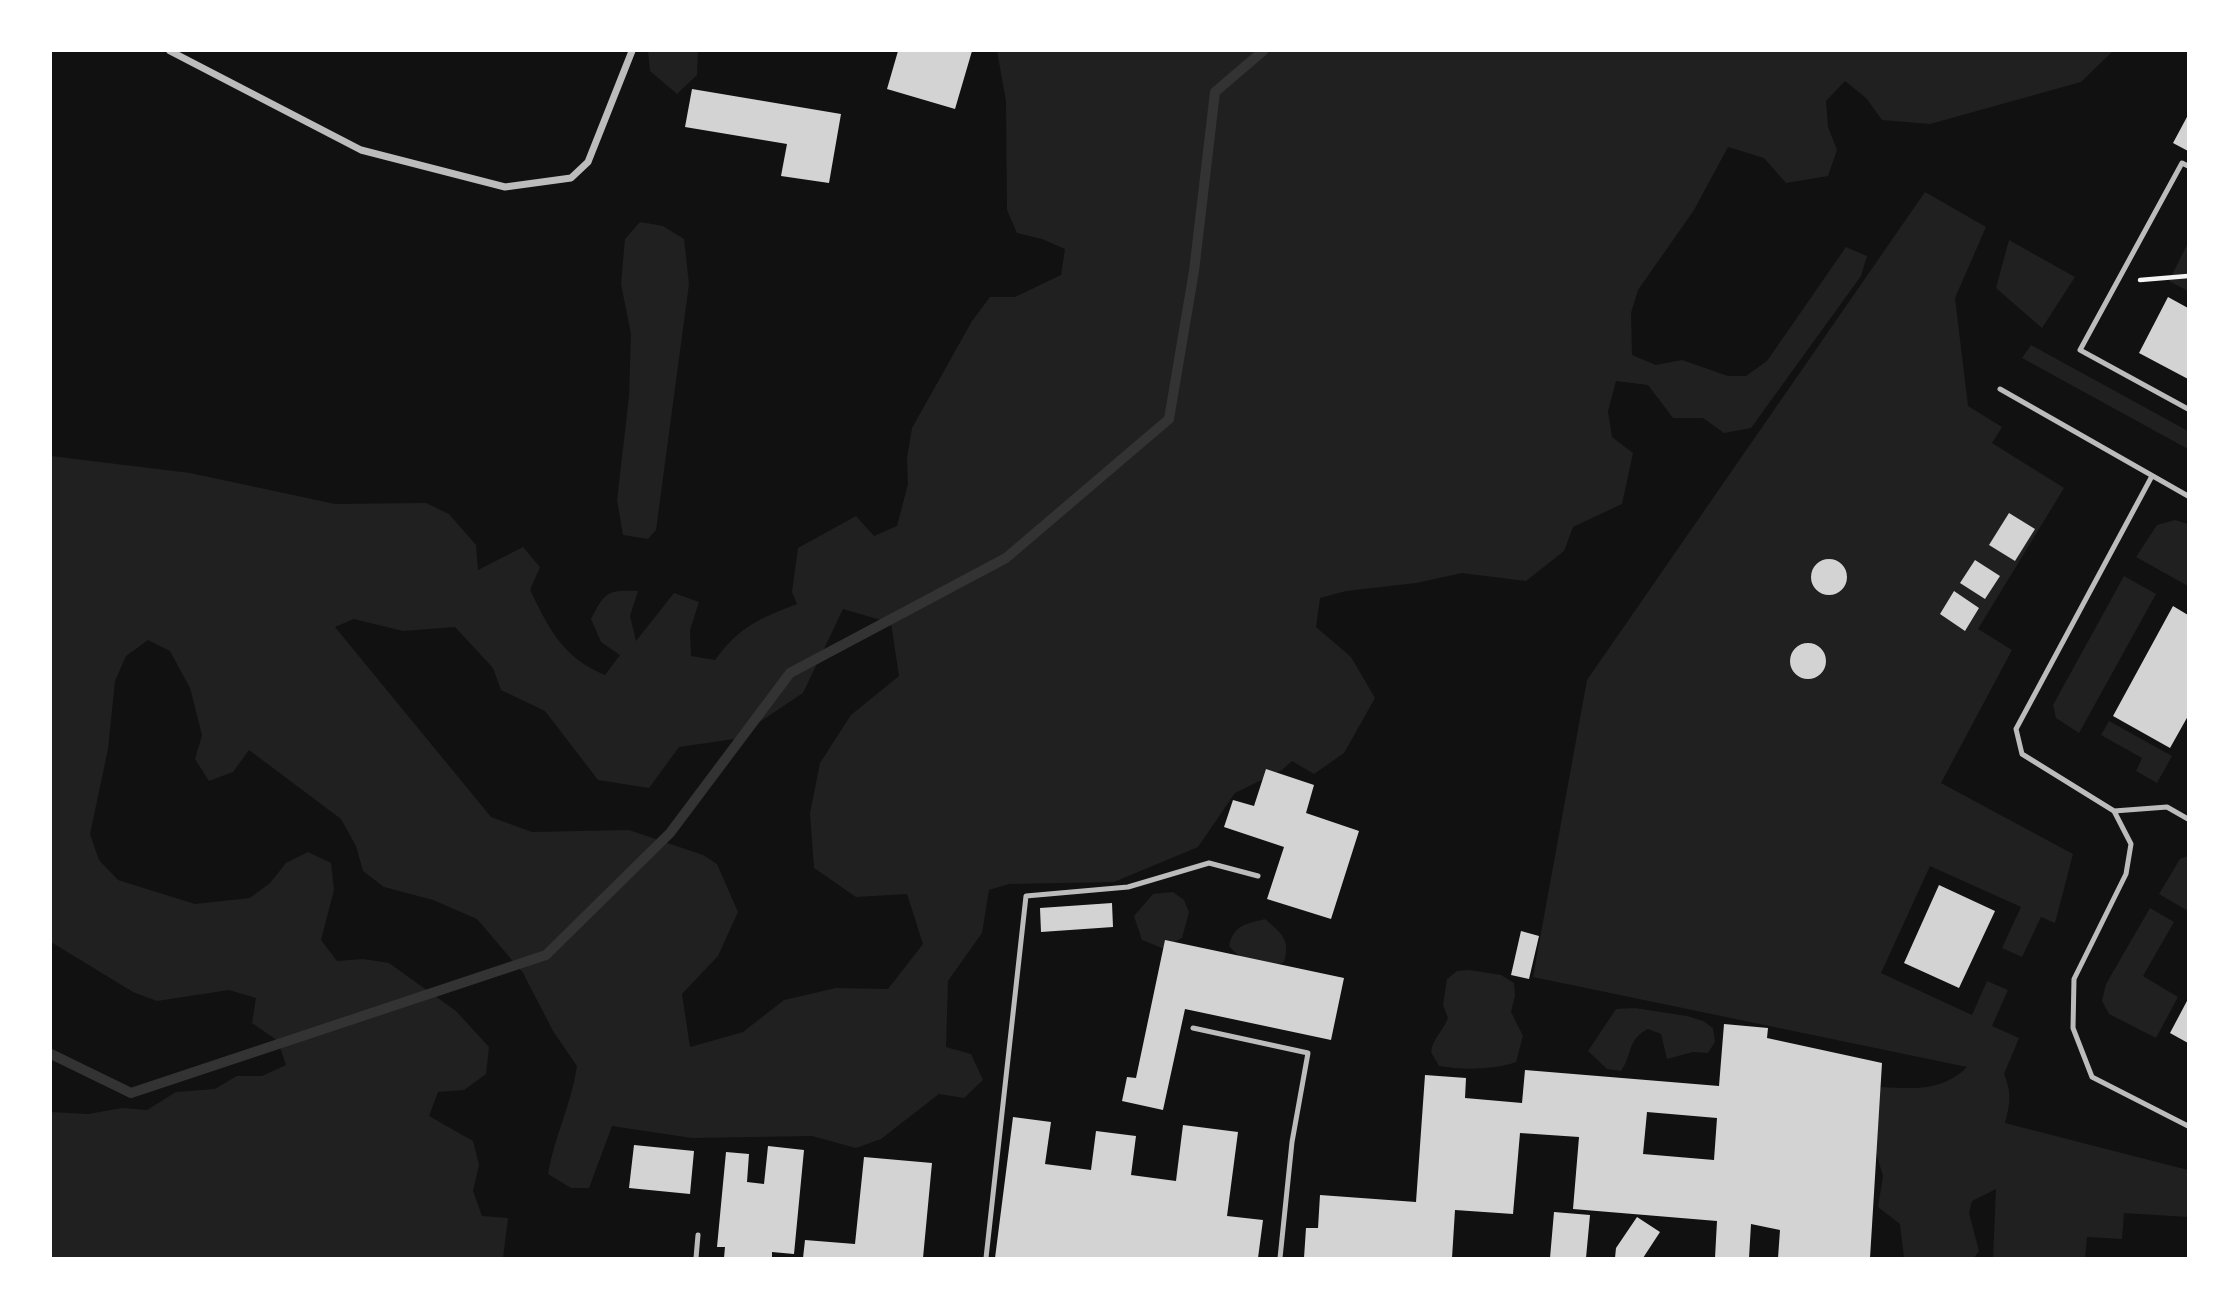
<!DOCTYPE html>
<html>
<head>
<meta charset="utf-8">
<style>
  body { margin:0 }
  #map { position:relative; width:2239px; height:1309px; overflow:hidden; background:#111; font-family:Montserrat,sans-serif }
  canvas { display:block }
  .frame { position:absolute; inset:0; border:52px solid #fff; pointer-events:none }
</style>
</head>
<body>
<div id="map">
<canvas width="2239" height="1309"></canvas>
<div class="frame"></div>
</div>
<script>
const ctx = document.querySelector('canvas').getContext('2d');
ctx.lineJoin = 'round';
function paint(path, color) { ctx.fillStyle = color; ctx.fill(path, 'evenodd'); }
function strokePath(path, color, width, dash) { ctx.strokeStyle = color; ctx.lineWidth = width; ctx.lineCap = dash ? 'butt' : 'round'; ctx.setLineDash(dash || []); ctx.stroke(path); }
const green = new Path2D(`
  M648,51H698L697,75L677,94L650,71Z
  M997,51H2113L2081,82L1930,124L1882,120L1866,98L1845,81L1826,101L1828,127L1837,150L1828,176L1786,183L1764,158L1728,147L1694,210L1638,290L1631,313L1632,355L1656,365L1682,360L1728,376H1746L1767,361L1846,247L1867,256L1861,276L1751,428L1724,433L1703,418H1673L1648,385L1616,381L1608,411L1612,437L1633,453L1622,504L1573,527L1564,551L1526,581L1462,573L1416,583L1346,591L1320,598L1316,627L1351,657L1375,698L1344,753L1314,774L1292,761L1282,770L1235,793L1198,847L1114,882L1009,884L989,890L982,933L948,981L946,1047L971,1054L983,1080L964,1098L939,1094L881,1139L856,1148L812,1136L692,1138L612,1126L589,1188H571L548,1174C554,1137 572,1103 577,1066L553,1031L523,973L477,919L433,900L384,887L363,871L356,846L341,819L249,750L233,772L209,781L195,759L202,735L190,688L170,651L148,640L126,656L115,681L108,749L90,834L99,860L118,880L195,904L250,898L270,883L286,863L308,852L331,863L334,890L321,940L337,961L363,959L389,963L456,1011L489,1047L486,1074L464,1090L438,1092L429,1116L473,1141L479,1165L473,1191L482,1216L508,1218L503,1258H51V1112L88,1114L122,1108L147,1110L176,1092L215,1089L237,1076H262L286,1065L278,1041L252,1023L256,998L229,990L157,1001L133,992L51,942V456L190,473L335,504L426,503L449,514L476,545L478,570L523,547L540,567L530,590C550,630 562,657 605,675L620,655L601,642L591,619C605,592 607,590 638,591L630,616L636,641L674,593L699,602L690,630L691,656L715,660C740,626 759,619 797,604L792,592L798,548L856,516L874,536L897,526L908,484L907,458L912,428L972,321L990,297H1015L1061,275L1065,249L1042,239L1017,233L1007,210L1006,101ZM843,609L891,623L899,676L851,715L820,763L810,813L814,868L856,897L907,894L923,944L888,989L836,988L784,1000L743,1032L690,1047L682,994L718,956L738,912L717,864L703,855L629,830L532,832L491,817L335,627L354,619L403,631L455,627L493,668L501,690L545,711L598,780L649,788L679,747L734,739L803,693Z
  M1925,192L1986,227L1955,298L1968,406L2002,427L1992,443L2064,488L1978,629L2012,650L1941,783L2073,854L2055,923L2041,917L2022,957L2002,948L2021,907L1930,866L1881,973L1972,1015L1987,981L2008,990L1992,1026L2019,1038L2004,1074C2012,1093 2010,1104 2005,1123L2188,1170V1217L2124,1213L2122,1239L2087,1237L2085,1258H1993L1996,1189L1972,1201L1969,1213L1979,1251L1974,1258H1904L1900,1224L1878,1207L1883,1176L1862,1107L1882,1087C1915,1089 1943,1091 1967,1067L1533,977L1587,680Z
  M640,222L663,226L684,239L689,284L656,530L648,539L623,535L617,500L629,397L631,334L621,284L625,239Z
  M2009,240L2075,277L2042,328L1996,288Z
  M2188,243V291L2169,281Z
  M2031,345L2188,431V449L2022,358Z
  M2175,520L2188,524V586L2136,557L2157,525Z
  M2124,576L2156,594L2079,733L2056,718L2053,705Z
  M2109,721L2172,756L2157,783L2136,771L2142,758L2101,735Z
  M2188,856V911L2159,894L2180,859Z
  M1173,892L1184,900L1189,912L1182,938L1162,948L1142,940L1134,916L1153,894Z
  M2150,908L2174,922L2143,976L2178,997L2156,1038L2109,1014L2102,1001L2106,984Z
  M1265,919C1281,933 1291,939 1284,962C1262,973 1244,963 1229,946C1234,925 1245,924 1265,919Z
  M1469,970L1501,975L1514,983L1515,996L1511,1012L1523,1036L1516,1062C1493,1070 1463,1070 1439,1066L1431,1052C1433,1038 1443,1031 1448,1018L1443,1005L1447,979L1457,971Z
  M1635,1008L1687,1016L1703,1021L1713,1028L1715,1042L1708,1053L1693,1052L1667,1059L1661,1034L1648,1029C1627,1039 1633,1054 1621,1071L1607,1069L1588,1051L1616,1009Z`);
const stream = new Path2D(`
  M51,1054L131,1093L546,955L670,833L790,673L1006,558L1169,419L1194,271L1215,92L1263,51`);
const building = new Path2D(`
  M898,51H972L955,109L887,89Z
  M692,89L841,114L829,183L781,176L787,144L685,127Z
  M2188,115V151L2173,143Z
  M2168,297L2188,308V379L2139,353Z
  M2009,513L2035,529L2015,561L1989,545Z
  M1811 577a18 18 0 1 1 36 0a18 18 0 1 1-36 0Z
  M1975,560L2000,576L1985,599L1960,583Z
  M1954,591L1979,608L1965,631L1940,614Z
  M2173,606L2188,615V716L2170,748L2113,716Z
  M1790 661a18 18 0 1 1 36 0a18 18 0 1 1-36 0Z
  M1266,769L1314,785L1306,813L1359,831L1331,919L1267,899L1284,847L1224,827L1233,800L1254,806Z
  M1939,885L1995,911L1959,988L1904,963Z
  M1112,903L1113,927L1041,932L1040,908Z
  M1521,931L1539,936L1529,979L1511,975Z
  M1165,940L1344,978L1331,1040L1185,1009L1163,1110L1122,1101L1127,1077L1136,1078Z
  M2188,999V1043L2170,1033Z
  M1724,1024L1768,1028L1767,1038L1882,1063L1870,1258H1778L1780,1230L1751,1224L1749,1258H1715L1717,1221L1573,1209L1579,1137L1520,1133L1513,1214L1455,1210L1452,1258H1304L1306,1228H1318L1320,1195L1416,1202L1425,1075L1466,1078L1465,1098L1522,1103L1525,1070L1719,1086ZM1647,1112L1717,1118L1714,1160L1643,1154Z
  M1013,1117L1051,1122L1045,1164L1091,1170L1096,1131L1136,1136L1131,1175L1176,1181L1183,1125L1238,1132L1227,1216L1263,1220L1258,1258H995Z
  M634,1145L694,1151L690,1194L629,1188Z
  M768,1146L804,1150L794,1254L772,1252V1258H724L725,1247H717L726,1152L749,1154L747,1182L764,1184Z
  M864,1157L932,1163L923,1258H803L805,1240L855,1244Z
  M1554,1212L1590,1215L1586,1258H1550Z
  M1637,1217L1660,1232L1643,1258H1615L1616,1248Z`);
const path = new Path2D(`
  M2140,280L2188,276`);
const service = new Path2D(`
  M2188,166L2182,163L2080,350L2188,409
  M2000,389L2188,496
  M2152,476L2016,729L2022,754L2114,811L2131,844L2126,874L2074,979L2073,1028L2092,1077L2188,1126
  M2114,811L2167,807L2188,819
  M1193,1028L1308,1053L1292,1142L1280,1258
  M696,1258L698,1235
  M986,1258L1026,896L1128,887L1209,863L1258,876`);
const minor = new Path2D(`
  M170,51L361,150L505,187L571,178L588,162L632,51`);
paint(green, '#202020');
strokePath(stream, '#333', 10);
paint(building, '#d3d3d3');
strokePath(path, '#f5f5f5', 4.5);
strokePath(service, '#bcbcbc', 5);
strokePath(minor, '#bcbcbc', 7);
</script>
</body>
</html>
